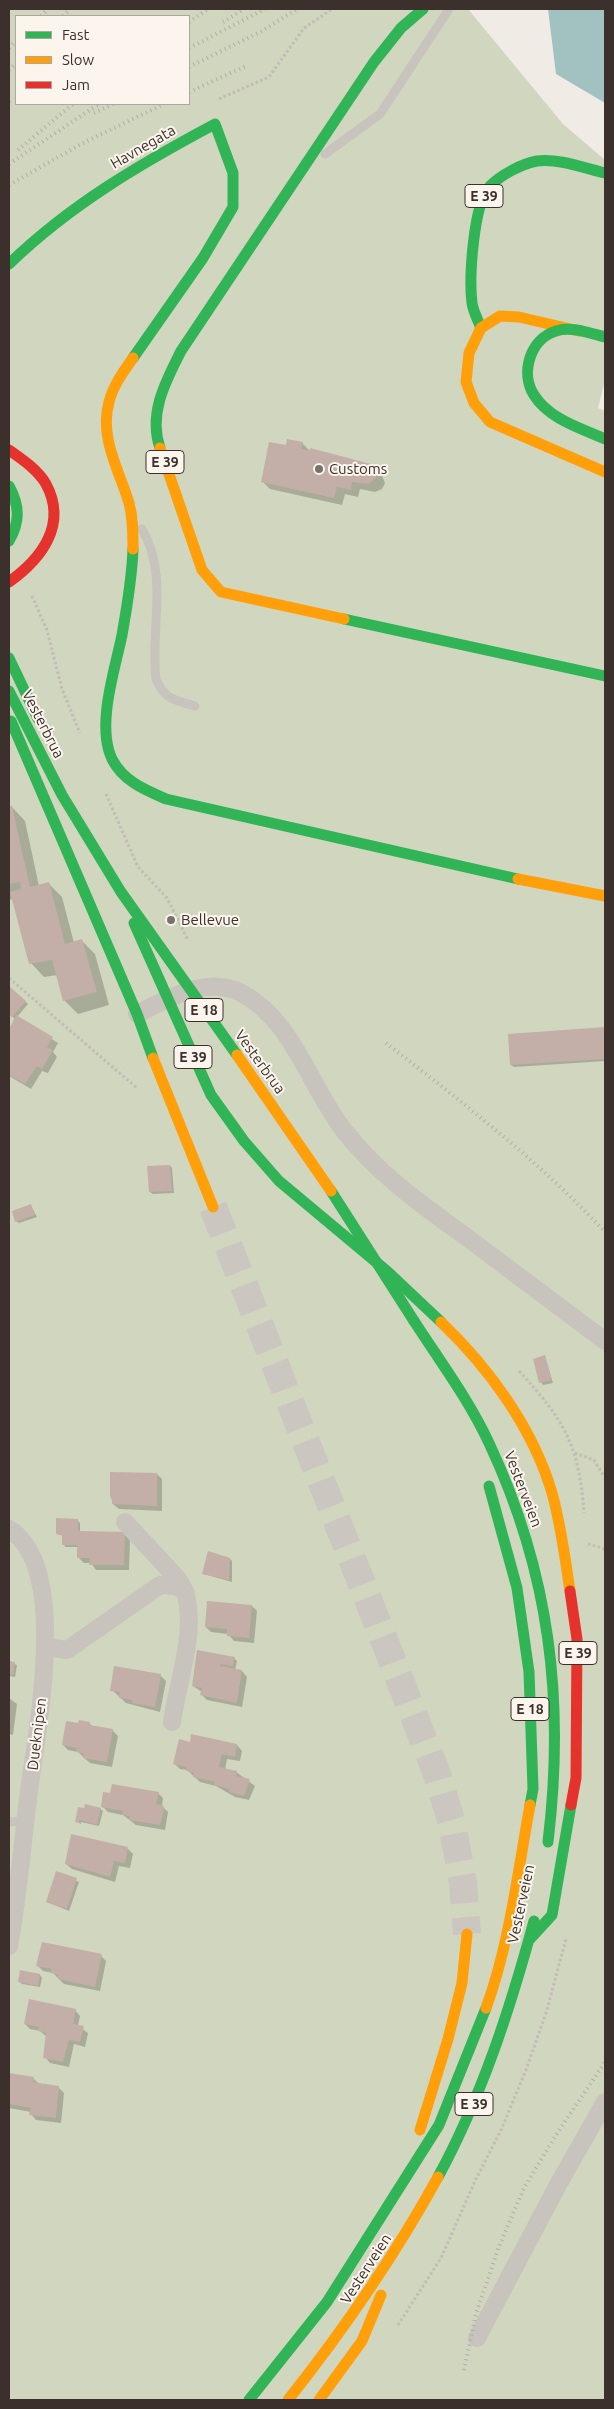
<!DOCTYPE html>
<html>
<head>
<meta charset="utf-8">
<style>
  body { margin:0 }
  #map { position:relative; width:614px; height:2409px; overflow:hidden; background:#f0ebe5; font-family:Ubuntu,sans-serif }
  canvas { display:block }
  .frame { position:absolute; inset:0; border:10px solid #3b302b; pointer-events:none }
  .legend { position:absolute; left:15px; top:15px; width:175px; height:90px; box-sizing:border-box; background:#fbf5ee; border:1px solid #aea6a0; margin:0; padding:6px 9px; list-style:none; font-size:15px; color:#3b302b }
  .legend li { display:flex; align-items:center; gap:10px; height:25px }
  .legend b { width:25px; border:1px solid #aea6a0 }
</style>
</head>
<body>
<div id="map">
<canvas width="614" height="2409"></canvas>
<div class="frame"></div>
<ul class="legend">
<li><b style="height:6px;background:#30b455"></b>Fast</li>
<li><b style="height:6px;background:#ff9f0a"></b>Slow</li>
<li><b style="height:6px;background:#e5322d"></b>Jam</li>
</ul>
</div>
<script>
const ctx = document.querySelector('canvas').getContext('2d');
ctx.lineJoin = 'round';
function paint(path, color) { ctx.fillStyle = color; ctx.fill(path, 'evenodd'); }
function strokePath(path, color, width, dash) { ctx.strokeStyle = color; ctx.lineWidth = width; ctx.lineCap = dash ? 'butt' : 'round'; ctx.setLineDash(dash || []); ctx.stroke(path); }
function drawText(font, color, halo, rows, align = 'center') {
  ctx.font = font + ' Ubuntu,sans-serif'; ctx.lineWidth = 4; ctx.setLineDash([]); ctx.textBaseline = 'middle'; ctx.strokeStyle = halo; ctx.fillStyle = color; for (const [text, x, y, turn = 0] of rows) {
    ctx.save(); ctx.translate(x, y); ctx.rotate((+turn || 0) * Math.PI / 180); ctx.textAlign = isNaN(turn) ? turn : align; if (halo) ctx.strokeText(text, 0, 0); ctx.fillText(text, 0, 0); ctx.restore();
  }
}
const green = new Path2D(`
  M9,9H468L563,124L605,160V380L598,408L605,411V2400H9ZM16,16H189V104H16Z`);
const water = new Path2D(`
  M548,9H605V103L556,74Z`);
const shadow = new Path2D(`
  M302,443L311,452L374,468L382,476L385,483L382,489L375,492L360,489L358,497L345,494L342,505L270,489L262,481L287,447Z
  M12,807L25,821L39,886L48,883L62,897L74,943L82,941L95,954L109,1005L78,1014L64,1000L57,975L44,977L31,963L13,899L9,900V808Z
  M9,987L28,1004L17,1017L58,1043L53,1052L57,1057L48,1073L42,1071L31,1089L9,1076V1031L15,1019L9,1014Z
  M605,1028V1061L514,1067L511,1065L509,1035Z
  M170,1166L172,1168L174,1193L153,1194L150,1192L149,1168Z
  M31,1206L37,1217L19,1223L16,1221Z
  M545,1357L553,1383L543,1385L541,1382Z
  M157,1474L162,1479V1511L119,1509L113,1504L111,1497Z
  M77,1520L80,1523V1533L124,1534L130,1539L129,1570H96L91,1563H84L78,1557L79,1547H66L63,1544L64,1536L57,1534Z
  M230,1559L232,1561V1582L204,1574Z
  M252,1606L257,1611L254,1643L234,1641L228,1634L211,1632L206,1627Z
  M198,1652L234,1658L237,1661L235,1670L242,1671L247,1677L242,1707L207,1700L202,1695V1692L193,1686Z
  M9,1662L17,1665L15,1677L9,1676Z
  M160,1675L166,1681L160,1712L126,1703L112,1690Z
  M9,1698L17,1704L13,1735L9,1734Z
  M89,1723L93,1727L112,1730L118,1736L112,1767L90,1763L78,1752L68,1750L63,1745L79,1724Z
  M192,1735L237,1745L242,1751L240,1761L227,1759L225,1770L236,1772L255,1786L249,1800L235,1797L216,1786L200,1782L187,1770L180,1769L174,1763L191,1744Z
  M158,1793L163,1798L162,1806L168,1812L165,1830L136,1825L123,1815L108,1812L102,1806Z
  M100,1809L103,1811L99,1826L81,1822V1824L76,1821Z
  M72,1836L128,1849L133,1854L130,1868L119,1866L115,1882L72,1869L66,1864Z
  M57,1873L79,1882L69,1911L47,1902Z
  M101,1956L106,1961L100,1991L64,1984L53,1973L43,1971L38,1966Z
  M21,1972L40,1975L42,1978L40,1987L22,1984L20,1982Z
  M75,2010L80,2016L78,2026L88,2033L85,2047L74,2044L69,2067L50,2063L45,2057L47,2037L40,2031L30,2029L25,2024Z
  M9,2074L33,2078L39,2084L58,2087L64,2093L61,2123L36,2120L31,2114V2112L9,2108Z`);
const building = new Path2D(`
  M287,439L303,442L301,449L310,451V448L371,464L377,470L376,478L368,484L352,482L351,490L337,487L334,498L261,482L269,442L286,445Z
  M9,806H12L30,887L49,882L65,944L82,939L97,992L63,1001L52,960L29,964L10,892L21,889L20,882L9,884Z
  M9,986L26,1001L12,1017L9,1015Z
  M16,1015L53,1037L47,1047L53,1050L42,1069L37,1066L25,1084L9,1075V1029Z
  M605,1027V1059L510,1065L508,1034Z
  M170,1165L172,1191L149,1192L147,1166Z
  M31,1204L35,1215L15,1222L12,1211Z
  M545,1355L552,1380L539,1383L533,1359Z
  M110,1472L157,1473V1506L112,1504V1497H110Z
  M56,1518L78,1519V1531L125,1532L124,1565H89L90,1558H77V1545H62V1535L56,1534Z
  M208,1551L230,1558L229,1580L202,1574Z
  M207,1601L252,1605L249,1638L227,1636V1629L205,1627Z
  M197,1650L235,1657L233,1666L220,1664V1666L242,1670L237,1703L200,1695L202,1688L192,1686Z
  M9,1661L15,1662L13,1675L9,1674Z
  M114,1666L161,1674L155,1707L132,1703V1700L119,1698L120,1692L110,1691Z
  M79,1720L90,1722L89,1725L113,1729L107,1762L83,1758L84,1754L76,1752L77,1748L62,1745L66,1721L78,1723Z
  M191,1734L237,1744L235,1757L222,1754L219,1767L237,1771L236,1776L250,1779L244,1796L229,1792V1789L214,1785L215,1782L193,1777L194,1773L186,1771L187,1767L173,1764L179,1739L190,1742Z
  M112,1784L159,1792L156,1804L163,1805L164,1810L160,1825L129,1820L130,1816L122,1815L123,1811L101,1807L103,1792L110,1793Z
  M85,1804L101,1808L97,1825L79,1820V1823L75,1822L78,1807L84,1808Z
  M71,1834L128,1847L125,1863L114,1861L110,1877L65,1864Z
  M56,1871L77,1878L67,1909L46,1902Z
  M42,1942L102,1954L95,1987L58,1979V1975L51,1973L52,1969L36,1966Z
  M20,1970L40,1974L38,1986L18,1982Z
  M29,1999L76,2009L73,2024L84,2026L80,2042L69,2040L63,2062L43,2058L46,2033L38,2031L39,2027L24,2024Z
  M9,2073L34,2077L33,2082L59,2086L56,2118L29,2115L31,2108L9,2104Z`);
const highwayTunnel = new Path2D(`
  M213,1207L437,1774L452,1824L463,1883L467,1934`);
const path = new Path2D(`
  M219,99L269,77L304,28L332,9
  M32,596L47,630L62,689L80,733
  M106,794L138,867L167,898L188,940
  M9,978L137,1088
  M519,1371C564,1420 579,1444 584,1513
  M575,1453L594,1460L605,1478
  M588,1544L605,1549
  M398,2325L441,2258L475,2181L502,2128L526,2070L546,2013L566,1939`);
const lane = new Path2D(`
  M325,154L380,114L449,9
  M142,529C169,575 150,629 156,679C165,700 175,700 195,706
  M9,1822L26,1821`);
const street = new Path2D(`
  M137,1014C168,999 206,975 241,993C293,1019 311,1090 346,1133C380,1176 425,1207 469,1239C514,1273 560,1307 605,1341
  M125,1522L178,1579L185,1591
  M9,1529C72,1568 35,1737 28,1799C22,1848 18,1897 9,1946
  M46,1647L67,1650L160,1585L175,1586L185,1591C197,1633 178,1679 172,1722
  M477,2338L559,2183L605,2102`);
const fast = new Path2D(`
  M9,264C70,205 140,164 215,124L233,173V207L203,258L133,358
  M481,328C478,320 473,311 472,303C469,278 473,204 490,186C501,175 521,164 537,161C558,158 584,168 605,173
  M160,448C148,413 166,381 181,351L374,62L401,28L423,9
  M9,486C20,506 20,522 9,541
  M133,549C132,578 127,607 122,635C115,670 96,725 112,759C123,781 145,790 166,799L518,879
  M344,619L605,676
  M9,658L38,719
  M11,721L137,1014L153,1058
  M134,923L211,1095L244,1141L279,1181L388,1272L441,1322
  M414,1321C440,1361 469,1400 489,1443C550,1573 565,1701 548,1842
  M489,1486L517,1588L529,1672L533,1789L530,1805
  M530,1939L552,1915L571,1805
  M438,2177C482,2096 510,2009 534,1921
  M249,2400L327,2302L439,2125L486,2008`);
const slow = new Path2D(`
  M579,331L519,317L500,316L481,328L469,353L466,382L474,403L490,422L605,472
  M133,358C123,372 113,386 109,402C99,437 119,470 129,503C133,518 133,533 133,549
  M160,448L202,570L221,592L344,619
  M518,879L605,896
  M153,1058L213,1207
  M441,1322C489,1368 533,1428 552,1493C561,1525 565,1558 570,1591
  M486,2008C509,1946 518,1871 530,1805
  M420,2130L448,2039L462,1983L467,1934
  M288,2400C345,2328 394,2257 438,2177
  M319,2400L362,2341L381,2295`);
const jam = new Path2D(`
  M9,450C22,459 38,470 46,484C68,525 41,559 9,582
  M570,1591L577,1639L576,1778L571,1805`);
const rail = new Path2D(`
  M41,16L48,9
  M63,16L70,9
  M189,22L208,9
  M223,22L244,9
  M9,48L16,41
  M189,48L265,9
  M189,67L262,31L297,9
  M9,70L16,63
  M189,92L246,66
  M9,101L13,98
  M94,113L113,104
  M18,150L73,104
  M9,164L99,104
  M9,185L85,142L164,104
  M386,1043C462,1102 539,1161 605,1232
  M464,2370L476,2314L498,2249L524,2188L556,2135L605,2062`);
const fastBridge = new Path2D(`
  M605,337C590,333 571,326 556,331C530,339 520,373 534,395C549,419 580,428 605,439
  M9,691L62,795L121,892L237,1055
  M331,1191L414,1321`);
const slowBridge = new Path2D(`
  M237,1055L331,1191`);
const markers = [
  [319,469,5,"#7a716c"],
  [171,920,5,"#7a716c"]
];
const shields = [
  [484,196,38],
  [165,462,38],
  [204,1010,38],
  [193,1057,38],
  [578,1653,38],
  [530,1709,38],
  [474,2104,38]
];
const shieldNames = [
  ["E 39",484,196],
  ["E 39",165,462],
  ["E 18",204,1010],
  ["E 39",193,1057],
  ["E 39",578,1653],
  ["E 18",530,1709],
  ["E 39",474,2104]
];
const streetNames = [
  ["Havnegata",143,147,-30],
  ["Vesterbrua",43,724,63],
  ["Vesterbrua",260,1062,54],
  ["Vesterveien",523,1489,69],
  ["Dueknipen",37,1734,-83],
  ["Vesterveien",521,1904,-78],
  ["Vesterveien",366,2269,-57]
];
const poiNames = [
  ["Customs",329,469],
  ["Bellevue",181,920]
];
paint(green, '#d1d6bf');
paint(water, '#a1c2c1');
paint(shadow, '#0003');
paint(building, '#c3afa7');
strokePath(highwayTunnel, '#ccc6c0', 28, [28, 14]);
strokePath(path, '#c2bbb6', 3, [2.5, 2.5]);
strokePath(lane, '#c9c3be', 9);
strokePath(street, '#c9c3be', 18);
strokePath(fast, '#30b455', 11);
strokePath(slow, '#ff9f0a', 11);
strokePath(jam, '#e5322d', 11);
strokePath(rail, '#b1aca8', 4, [1, 4]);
strokePath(fastBridge, '#30b455', 11);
strokePath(slowBridge, '#ff9f0a', 11);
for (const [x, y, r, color] of markers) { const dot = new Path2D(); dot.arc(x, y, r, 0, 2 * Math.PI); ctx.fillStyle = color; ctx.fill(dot); strokePath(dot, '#fbf5ee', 2); }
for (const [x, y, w] of shields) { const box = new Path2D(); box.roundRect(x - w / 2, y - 11.5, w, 23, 4); ctx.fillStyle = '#fbf5ee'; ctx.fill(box); strokePath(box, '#3b302b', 1); }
drawText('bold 14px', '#3b302b', null, shieldNames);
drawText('15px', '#3b302b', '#fbf5ee', streetNames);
drawText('15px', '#3b302b', '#fbf5ee', poiNames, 'left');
</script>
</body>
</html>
